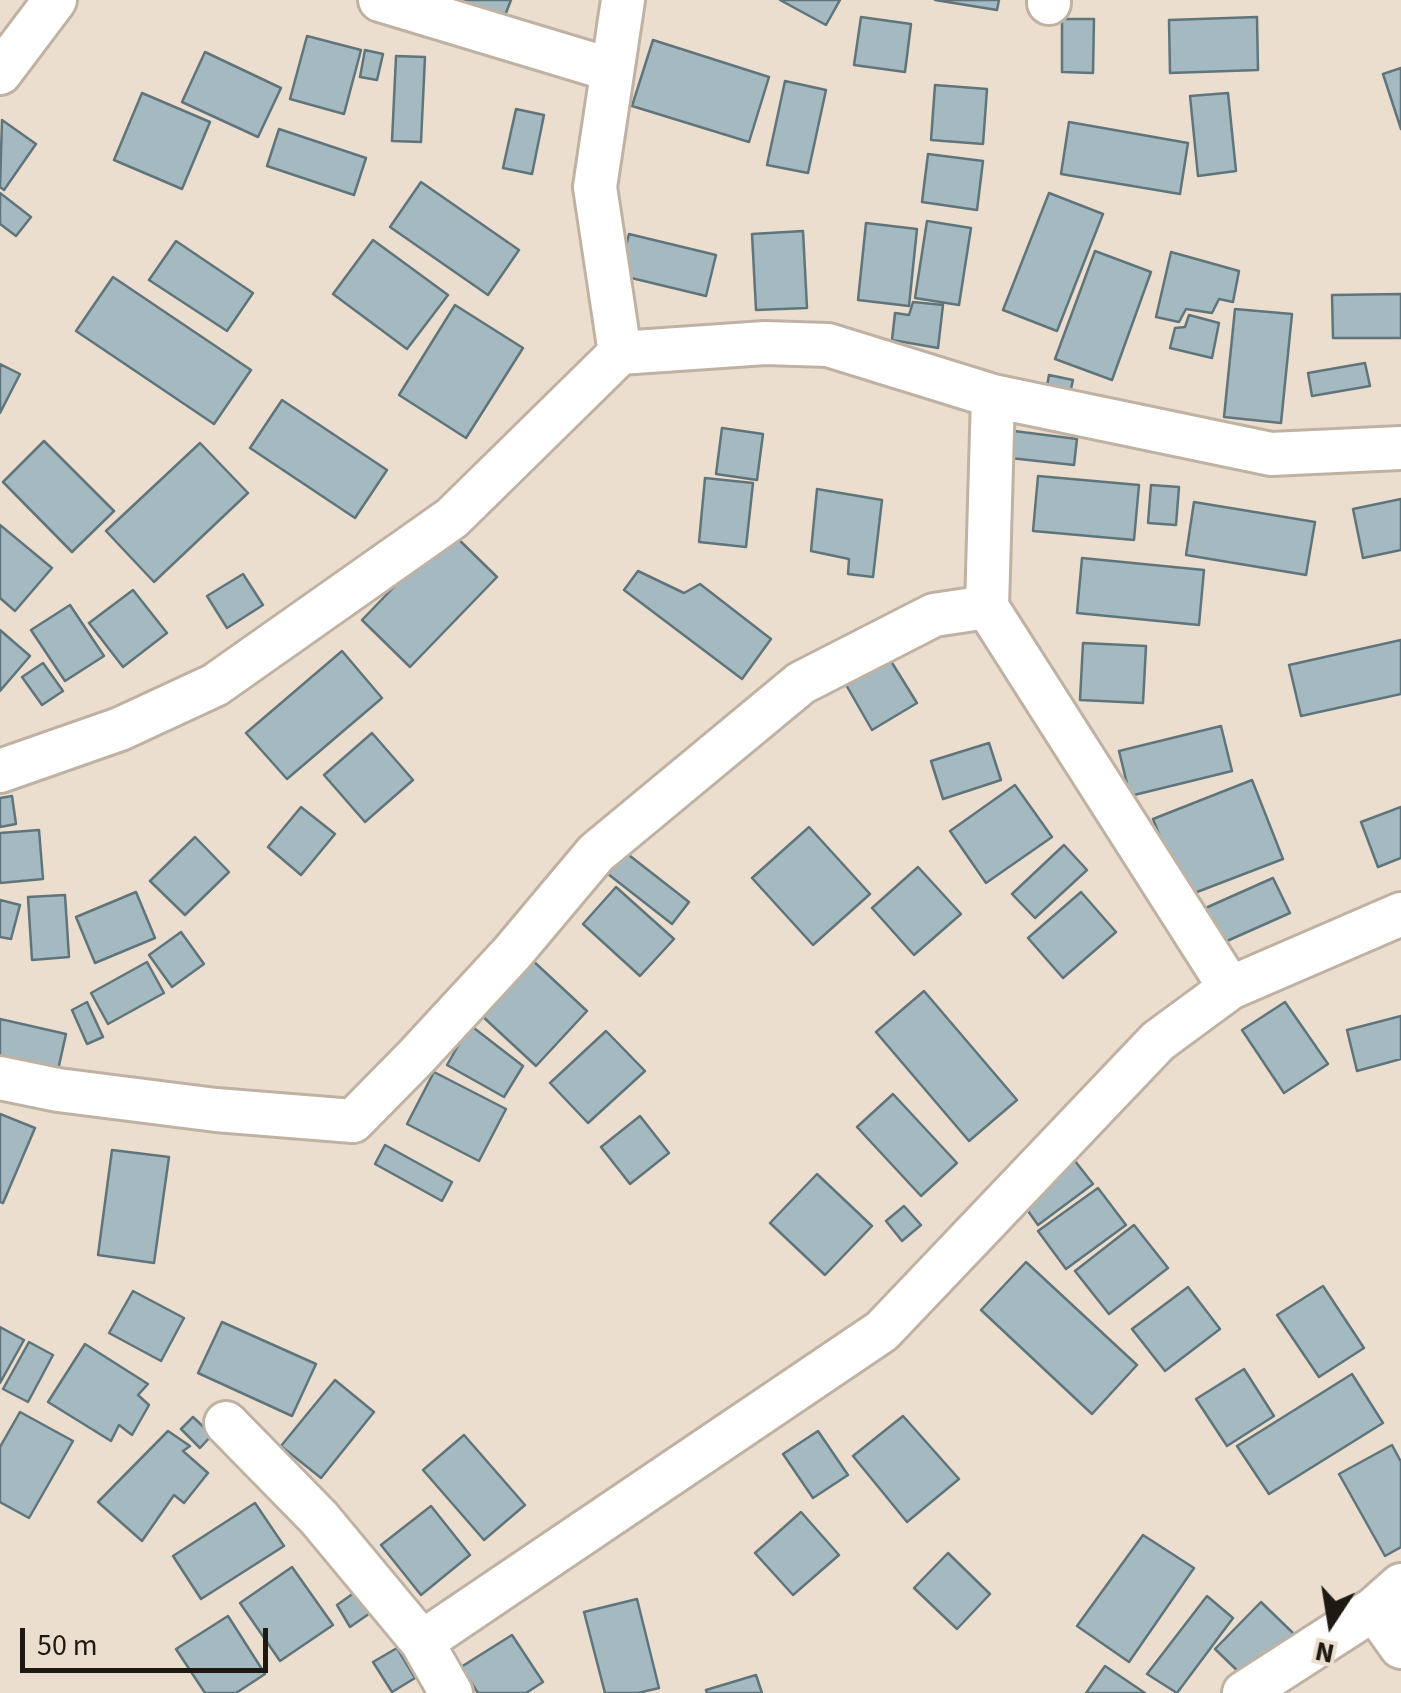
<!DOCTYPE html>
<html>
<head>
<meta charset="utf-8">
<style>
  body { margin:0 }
  #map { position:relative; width:1401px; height:1693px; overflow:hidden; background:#ebdece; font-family:"Source Sans 3",sans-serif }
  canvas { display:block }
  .north { position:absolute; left:1281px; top:1573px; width:100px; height:100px; -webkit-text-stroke:8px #ebdece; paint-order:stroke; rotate:192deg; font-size:28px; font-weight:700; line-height:40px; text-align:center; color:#1e1913 }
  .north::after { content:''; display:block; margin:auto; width:35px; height:45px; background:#1e1913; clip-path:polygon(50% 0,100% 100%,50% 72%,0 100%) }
  .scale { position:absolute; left:20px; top:1628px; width:248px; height:45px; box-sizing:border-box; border:5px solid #1e1913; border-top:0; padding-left:12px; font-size:30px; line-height:35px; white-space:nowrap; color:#1e1913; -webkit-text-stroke:8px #ebdece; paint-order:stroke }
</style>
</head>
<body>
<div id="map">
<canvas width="1401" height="1693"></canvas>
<div class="north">N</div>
<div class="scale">50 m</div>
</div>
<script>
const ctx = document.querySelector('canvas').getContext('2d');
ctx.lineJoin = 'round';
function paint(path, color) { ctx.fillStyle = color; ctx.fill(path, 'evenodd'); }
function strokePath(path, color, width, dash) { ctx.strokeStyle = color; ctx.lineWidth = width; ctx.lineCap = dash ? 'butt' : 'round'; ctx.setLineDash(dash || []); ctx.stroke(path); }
const building = new Path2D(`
  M459,0H511L504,18Z
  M780,0H840L826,25Z
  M935,0H999L997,10Z
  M861,17L911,24L905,72L854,65Z
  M1257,17L1258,70L1170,73L1169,20Z
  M1062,19H1094L1093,73L1062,72Z
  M307,36L361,50L344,114L290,99Z
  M653,40L769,77L749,142L632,106Z
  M365,50L383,54L377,80L360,77Z
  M205,52L281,88L258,137L182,102Z
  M396,56L425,57L421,142L392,141Z
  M1401,68V129L1383,74Z
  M785,81L826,90L808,173L767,165Z
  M935,85L987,89L983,144L931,140Z
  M142,93L210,122L182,189L114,160Z
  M1228,93L1236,171L1198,176L1190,96Z
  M516,109L544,115L532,174L503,168Z
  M2,120L36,144L4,190L0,187Z
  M1069,122L1188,143L1180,194L1061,174Z
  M279,129L366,158L354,195L267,166Z
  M928,154L983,161L977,210L922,202Z
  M421,182L519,250L488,295L390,227Z
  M0,193L31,217L16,236L0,224Z
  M1049,193L1103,214L1057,331L1003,310Z
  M927,221L971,228L959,305L915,298Z
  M866,223L917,229L909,306L858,300Z
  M803,231L807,308L756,310L752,234Z
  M629,234L716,255L706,296L619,275Z
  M373,240L448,295L407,349L333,294Z
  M176,241L253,293L227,331L149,280Z
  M1095,251L1151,272L1112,380L1055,359Z
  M1171,252L1239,271L1233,302L1219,299L1212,313L1186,309L1179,322L1156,317Z
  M113,277L251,370L214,424L76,331Z
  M1401,294V338H1333L1332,295Z
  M913,302L943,305L938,348L892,340L895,313L909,315Z
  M455,305L523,348L466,438L399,395Z
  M1235,309L1292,314L1281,423L1224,417Z
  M1189,315L1219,323L1212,358L1170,348L1175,328L1185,327Z
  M1365,363L1370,386L1312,396L1308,373Z
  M0,364L20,374L0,413Z
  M1049,375L1073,380L1068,402L1045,397Z
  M282,400L387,470L355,518L250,448Z
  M722,428L763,434L757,480L716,474Z
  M1014,431L1077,439L1074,465L1010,458Z
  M44,441L114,511L72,552L3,482Z
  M200,443L248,493L154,582L106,531Z
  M1038,476L1139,485L1134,540L1033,531Z
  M705,478L753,483L746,547L699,542Z
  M1151,485L1179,487L1176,525L1148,523Z
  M817,489L882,500L873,577L848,574L849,559L811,551Z
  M1401,499V550L1363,558L1353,509Z
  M1194,502L1315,522L1306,575L1186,555Z
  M0,525L52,568L15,611L0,598Z
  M449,530L497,577L410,667L362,620Z
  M1082,558L1204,570L1199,625L1077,613Z
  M638,571L684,593L700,584L771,639L742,679L624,590Z
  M243,574L263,605L227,628L207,596Z
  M133,590L167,633L123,667L89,623Z
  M70,605L104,656L65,681L31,630Z
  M0,630L30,656L0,691Z
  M1401,640V694L1301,716L1289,665Z
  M1083,643L1146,646L1143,703L1080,700Z
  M342,651L382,698L287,779L246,733Z
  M889,658L917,703L872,730L845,683Z
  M43,663L63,691L42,705L22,677Z
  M1221,726L1232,771L1130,796L1119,751Z
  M372,733L413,780L365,822L324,775Z
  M989,743L1001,780L943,799L931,761Z
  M1252,780L1283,859L1184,897L1153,819Z
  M1015,785L1052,837L986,883L950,831Z
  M12,796L16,824L0,827V798Z
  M301,807L335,834L301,875L268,847Z
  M1401,807V858L1378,867L1361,822Z
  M809,827L870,894L813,945L752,878Z
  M39,830L43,879L0,883V833Z
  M195,837L229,872L185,915L150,881Z
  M1064,845L1087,870L1035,918L1012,894Z
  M625,852L689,902L672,924L608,874Z
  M918,867L961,914L914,955L872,908Z
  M1273,878L1290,913L1218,945L1201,910Z
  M616,887L674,939L640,976L583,924Z
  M136,892L155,938L95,963L76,917Z
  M1081,892L1116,932L1063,978L1028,938Z
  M65,895L69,957L32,960L28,897Z
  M0,900L20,905L11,939L0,937Z
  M181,932L204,964L172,987L149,955Z
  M531,959L587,1011L536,1066L480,1014Z
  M147,962L164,993L108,1024L91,993Z
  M924,991L1017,1100L969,1141L876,1032Z
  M87,1002L103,1037L87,1044L72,1010Z
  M1285,1002L1328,1064L1284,1093L1242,1030Z
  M1401,1016V1059L1357,1071L1347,1030Z
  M0,1019L66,1034L56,1079L0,1066Z
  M470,1025L523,1066L504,1097L447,1065Z
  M606,1031L645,1071L588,1123L550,1083Z
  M434,1072L506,1109L479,1161L407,1124Z
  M893,1094L957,1163L921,1196L857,1127Z
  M0,1114L35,1128L3,1203L0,1202Z
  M640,1116L669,1153L630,1184L601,1147Z
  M385,1145L452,1182L442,1201L375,1164Z
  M112,1150L169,1157L154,1263L98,1255Z
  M1075,1161L1093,1184L1038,1225L1021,1201Z
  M817,1174L872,1226L825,1275L770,1223Z
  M1098,1188L1126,1225L1066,1269L1038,1231Z
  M904,1206L921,1225L902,1241L886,1221Z
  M1134,1225L1168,1268L1109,1314L1075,1271Z
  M1026,1262L1137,1365L1092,1414L981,1310Z
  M1323,1286L1364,1348L1319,1377L1277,1315Z
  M1188,1287L1220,1329L1165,1371L1132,1329Z
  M133,1291L184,1318L161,1361L109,1333Z
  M222,1322L316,1364L292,1416L198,1373Z
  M0,1327L24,1340L0,1383Z
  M29,1342L53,1355L28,1402L3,1389Z
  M85,1344L148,1384L138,1395L149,1405L132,1435L119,1425L111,1441L48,1402Z
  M1244,1369L1274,1416L1227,1446L1196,1399Z
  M1352,1374L1383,1423L1269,1494L1237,1446Z
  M335,1380L374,1412L321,1478L281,1446Z
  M20,1412L73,1441L29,1518L0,1502V1447Z
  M903,1416L959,1479L907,1522L853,1456Z
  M193,1417L212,1435L200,1448L181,1429Z
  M168,1431L190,1446L183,1451L208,1473L184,1503L174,1495L142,1541L98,1502Z
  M818,1431L848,1475L813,1498L783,1454Z
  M464,1435L525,1505L484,1540L423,1470Z
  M1392,1445L1401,1462V1547L1385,1556L1339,1474Z
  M255,1503L284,1546L201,1599L173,1556Z
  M431,1506L470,1555L421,1595L381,1545Z
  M801,1512L839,1555L793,1595L755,1553Z
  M1143,1535L1194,1568L1129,1662L1077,1626Z
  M948,1553L990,1594L957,1629L914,1588Z
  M292,1567L333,1625L280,1661L240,1603Z
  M358,1590L373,1611L350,1627L337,1605Z
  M1207,1596L1233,1618L1177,1693L1147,1674Z
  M637,1599L659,1688L638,1693H605L584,1612Z
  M1261,1602L1294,1634L1248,1681L1215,1649Z
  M228,1616L265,1674L236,1693H205L176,1649Z
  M512,1635L543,1682L526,1693H478L461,1667Z
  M397,1648L415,1678L392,1692L373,1662Z
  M1105,1666L1145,1693H1086Z
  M756,1675L762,1693H707L706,1690Z`);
const minor = new Path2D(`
  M380,0L612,70
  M1049,3V0
  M0,73L55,0
  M620,353L595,187L623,0
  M993,396L987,607L1230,988
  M0,771L120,729L215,685L452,518L620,353L765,343L828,345L993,396L1271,454L1401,448
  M0,1078L58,1090L216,1110L353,1121L416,1057L512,953L596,853L801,683L934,615L987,607
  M226,1423L319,1518L422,1642L451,1693
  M1374,1609L1401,1647
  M422,1642L882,1331L1158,1041L1230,988L1401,914
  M1244,1693L1374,1609L1401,1585`);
paint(building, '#a4b9c0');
strokePath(building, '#60757b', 2.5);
strokePath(minor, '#bfb2a3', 48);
strokePath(minor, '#fff', 42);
</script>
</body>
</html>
